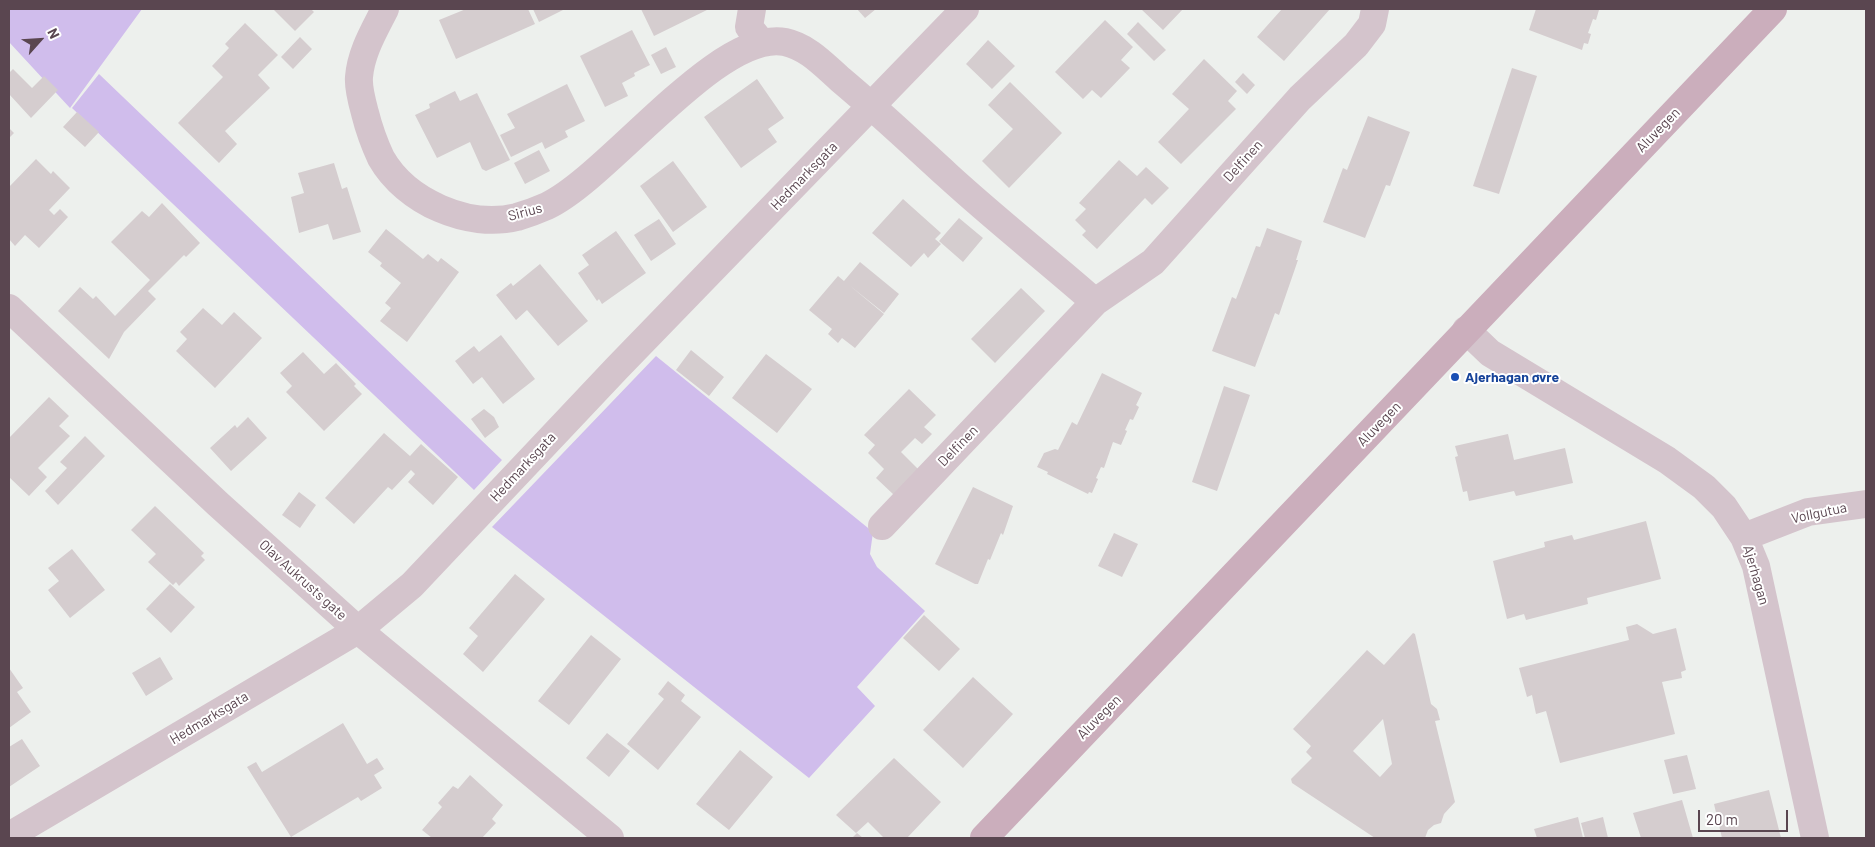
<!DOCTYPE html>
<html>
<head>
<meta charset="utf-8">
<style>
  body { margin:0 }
  #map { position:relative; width:1875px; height:847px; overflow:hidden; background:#edf0ed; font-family:Barlow,sans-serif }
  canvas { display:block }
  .frame { position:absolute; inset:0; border:10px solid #5a4650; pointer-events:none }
  .north { position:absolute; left:15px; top:15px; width:50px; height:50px; -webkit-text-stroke:4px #fff; paint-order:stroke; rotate:64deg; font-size:14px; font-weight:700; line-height:20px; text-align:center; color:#5a4650 }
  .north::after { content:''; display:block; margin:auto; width:18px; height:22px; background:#5a4650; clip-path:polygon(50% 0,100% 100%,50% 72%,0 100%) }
  .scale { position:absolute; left:1698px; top:810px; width:90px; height:22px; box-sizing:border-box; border:2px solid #5a4650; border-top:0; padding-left:6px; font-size:15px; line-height:18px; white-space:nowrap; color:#5a4650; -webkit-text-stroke:4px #fff; paint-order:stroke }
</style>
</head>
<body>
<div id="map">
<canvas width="1875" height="847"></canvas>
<div class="frame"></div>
<div class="north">N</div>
<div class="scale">20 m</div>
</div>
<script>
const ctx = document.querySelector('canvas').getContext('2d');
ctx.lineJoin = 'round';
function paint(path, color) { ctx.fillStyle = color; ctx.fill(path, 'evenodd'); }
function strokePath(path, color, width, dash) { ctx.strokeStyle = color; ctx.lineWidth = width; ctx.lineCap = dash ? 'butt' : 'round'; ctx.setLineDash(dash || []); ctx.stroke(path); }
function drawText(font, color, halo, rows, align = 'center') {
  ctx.font = font + ' Barlow,sans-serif'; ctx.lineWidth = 4; ctx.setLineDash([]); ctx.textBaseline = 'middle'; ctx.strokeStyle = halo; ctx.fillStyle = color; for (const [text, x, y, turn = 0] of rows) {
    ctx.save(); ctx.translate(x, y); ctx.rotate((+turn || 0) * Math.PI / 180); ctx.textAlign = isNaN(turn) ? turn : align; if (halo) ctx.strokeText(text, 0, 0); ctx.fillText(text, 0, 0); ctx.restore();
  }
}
const green = new Path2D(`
  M9,9H142L70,108L9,42Z
  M99,74L502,460L474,490L72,108Z
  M656,356L873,532L870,554L877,567L925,611L857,687L875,706L809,778L492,527Z`);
const building = new Path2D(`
  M273,9H311L314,12L295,31Z
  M466,9H528L535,24L456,59L439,20Z
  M533,9H565L539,22Z
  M641,9H709L654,36Z
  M857,9H876L865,18Z
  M1141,9H1183L1163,30Z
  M1282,9H1330L1284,61L1257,37Z
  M1536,9H1596L1599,10L1596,20L1593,19L1588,33L1591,34L1588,44L1584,43L1582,50L1529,30Z
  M1105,20L1133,47L1121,60L1130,68L1101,98L1092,90L1083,99L1055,72Z
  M1138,22L1166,50L1154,61L1127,34Z
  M245,23L278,55L258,75L270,88L225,131L237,144L219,163L178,123L223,77L212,66L229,48L225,44Z
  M632,30L650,65L634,73L635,76L622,83L628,96L605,107L580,56Z
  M300,37L312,49L293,69L281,57Z
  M988,40L1015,66L992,89L966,64Z
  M666,47L676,67L661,74L651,55Z
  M1204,59L1237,91L1228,101L1236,109L1181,164L1158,142L1189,109L1172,94Z
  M1512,68L1537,76L1499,194L1473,186Z
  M13,69L32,88L44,76L58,90L31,118L9,94V73Z
  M1243,73L1255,85L1247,94L1235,82Z
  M757,79L784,118L768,129L777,142L741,168L704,117Z
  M1010,82L1062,133L1009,188L982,161L1013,129L988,105Z
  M567,84L585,121L565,131L568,137L545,149L542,142L511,157L500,135L515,128L507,114Z
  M455,91L460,101L477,93L510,160L486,171L482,169L470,142L437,158L415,115L430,108L429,104Z
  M77,112L99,132L85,147L63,127Z
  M1368,116L1410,132L1390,186L1386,185L1365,238L1323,222L1343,168L1347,170Z
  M9,128L14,133L9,138Z
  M539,150L550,171L525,184L514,163Z
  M36,159L51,174L53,171L70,188L49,210L54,215L60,209L68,217L39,248L25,235L15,246L9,239V187Z
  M1119,160L1137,176L1146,167L1169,188L1152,205L1145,198L1097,249L1082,235L1086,231L1075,220L1086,209L1079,203Z
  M673,161L707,207L673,232L640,186Z
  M334,163L342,189L347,187L361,232L333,240L328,224L299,233L291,197L304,193L298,173Z
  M903,199L941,233L935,239L941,244L928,258L924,253L911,267L872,233Z
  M162,203L200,243L186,257L184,255L148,291L156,299L124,332L109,359L58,311L80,287L93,299L96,296L115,316L150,280L111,242L142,211L149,217Z
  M959,218L983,238L963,262L939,241Z
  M659,219L676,244L651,261L634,235Z
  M1267,228L1302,241L1296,260H1298L1279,315L1275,313L1255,367L1212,351L1232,297L1236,299L1256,246L1260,247Z
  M386,229L423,259L428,254L438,262L441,258L459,272L407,342L380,321L391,308L385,303L401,283L380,266L382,263L368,252Z
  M616,231L646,273L602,304L599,299L597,301L578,273L589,265L582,255Z
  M860,262L899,294L884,313L849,285L884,314L855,348L842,338L838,343L828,334L832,329L809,310L838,276L844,281Z
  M540,264L588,321L558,346L527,310L516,320L496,295L511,283L513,286Z
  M1021,288L1045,311L995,363L971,339Z
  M203,308L222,325L234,312L262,338L215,388L176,351L187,339L180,332Z
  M501,335L535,379L503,404L482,377L473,384L455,361L474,346L479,352Z
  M691,350L724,377L709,396L676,370Z
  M303,352L324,374L336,363L356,384L354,386L362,394L324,431L286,392L292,386L280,373Z
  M766,354L812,389L777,433L732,398Z
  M1102,373L1142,393L1136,405L1139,407L1133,420L1130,419L1125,430L1127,431L1121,445L1113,442L1104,468L1101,467L1096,478L1098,479L1092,493L1089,492L1088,494L1047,474L1048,472L1037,467L1044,453L1055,449L1058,450L1072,422L1077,425Z
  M1224,386L1250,395L1217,491L1192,482Z
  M909,389L936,415L924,427L932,434L922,444L915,438L901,452L918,469L894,495L876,478L884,469L868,453L875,445L864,435Z
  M49,397L69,416L59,426L70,436L38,468L47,477L29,496L9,477V438Z
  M484,409L494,417L499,427L485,438L471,419Z
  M248,417L267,438L231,471L210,448L235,425L237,428Z
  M384,433L410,456L421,444L458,477L433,505L408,482L415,474L411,470L392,490L388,487L354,524L325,498Z
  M1508,434L1514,460L1565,448L1573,483L1516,496L1514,491L1469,501L1467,491L1463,492L1455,457L1458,456L1455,446Z
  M85,436L105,456L58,505L45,491L67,468L60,462Z
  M973,487L1013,506L1003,535L1001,533L990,560L988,559L978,584H975L935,564Z
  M299,492L316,505L300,528L282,515Z
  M155,506L204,553L201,556L205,560L179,586L176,582L173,585L148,562L156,554L131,530Z
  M1646,521L1661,579L1587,598L1588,604L1526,620L1524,614L1507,619L1493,561L1545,547L1544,542L1572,535L1574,540Z
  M1114,533L1138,544L1122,577L1098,566Z
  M72,549L105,590L70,618L48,590L59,581L48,568Z
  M515,574L545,599L483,672L463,654L478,636L469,628Z
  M170,584L195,607L171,633L146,609Z
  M924,615L960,649L939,671L903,638Z
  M1637,624L1653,634L1676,628L1686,670L1681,672L1682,678L1662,682L1675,734L1560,763L1546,711L1536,714L1532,695L1527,697L1519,668L1629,640L1626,627Z
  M1413,633L1415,634L1431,704L1437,709L1440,720L1435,721L1455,802L1444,814L1441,823L1434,825L1428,830L1425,838H1375L1292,783L1291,779L1312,758L1306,752L1311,746L1293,729L1367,650L1384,665ZM1383,719L1392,764L1380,777L1353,751Z
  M591,635L621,659L569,725L538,701Z
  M160,657L173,679L146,696L132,673Z
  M9,668L23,688L17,692L31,712L9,728Z
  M973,677L1013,714L963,768L923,730Z
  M668,681L685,695L681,701L701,717L658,770L627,744L664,699L658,694Z
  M343,723L367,764L377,758L384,769L374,775L382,788L361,801L358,797L291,837L247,767L256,762L262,772Z
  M607,733L630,751L609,777L586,758Z
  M22,739L40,766L9,787V747Z
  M740,750L773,777L729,830L696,804Z
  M1687,755L1696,789L1673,794L1664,760Z
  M894,758L941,802L907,838H884L868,822L856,833L836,815Z
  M470,775L503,805L492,819L496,823L482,838H432L422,830L442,807L438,803L453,786L458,789Z
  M1769,790L1781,838H1722L1714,804Z
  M1682,800L1693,838H1641L1633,813Z
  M1578,817L1583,838H1537L1534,829Z
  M1603,817L1608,838H1585L1581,823Z
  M857,833L863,838H852Z`);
const minor = new Path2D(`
  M385,9C374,31 361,52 359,77C358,88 362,102 365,113C369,129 374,143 381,158C406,202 468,229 517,217C527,214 538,210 547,206C609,177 718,29 785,42C808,47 824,65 841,80C878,111 912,143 947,175C995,219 1046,259 1095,302L1153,262L1300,98L1356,45L1372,24L1375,9
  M752,9L749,27L762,43
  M9,308L218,504L358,630L610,838
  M1466,330L1490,353L1667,460L1704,487L1724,507L1744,537L1756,566L1815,838
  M882,526L1095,302
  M1744,537L1808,512L1866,504
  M9,836L358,630L412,585L617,368L965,9`);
const major = new Path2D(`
  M984,838L1773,9`);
const markers = [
  [1455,377,5,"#1a4fb4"]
];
const streetNames = [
  ["Aluvegen",1658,130,-46],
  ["Delfinen",1243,161,-48],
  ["Hedmarksgata",804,176,-46],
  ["Sirius",525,212,-15],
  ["Aluvegen",1379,424,-46],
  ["Delfinen",958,446,-46],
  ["Hedmarksgata",523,467,-47],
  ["Vollgutua",1819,513,-12],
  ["Ajerhagan",1756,575,74],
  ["Olav Aukrusts gate",303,580,42],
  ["Aluvegen",1099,717,-45],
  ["Hedmarksgata",209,718,-31]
];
const transitNames = [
  ["Ajerhagan øvre",1465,377]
];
paint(green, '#d0bdec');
paint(building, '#d5cdcf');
strokePath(minor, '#d4c4cc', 28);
strokePath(major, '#cbaebc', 28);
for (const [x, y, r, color] of markers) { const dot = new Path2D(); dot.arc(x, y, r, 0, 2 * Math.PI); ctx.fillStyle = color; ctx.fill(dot); strokePath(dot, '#fff', 2); }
drawText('14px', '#5a4650', '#fff', streetNames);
drawText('bold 14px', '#164399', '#fff', transitNames, 'left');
</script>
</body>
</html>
